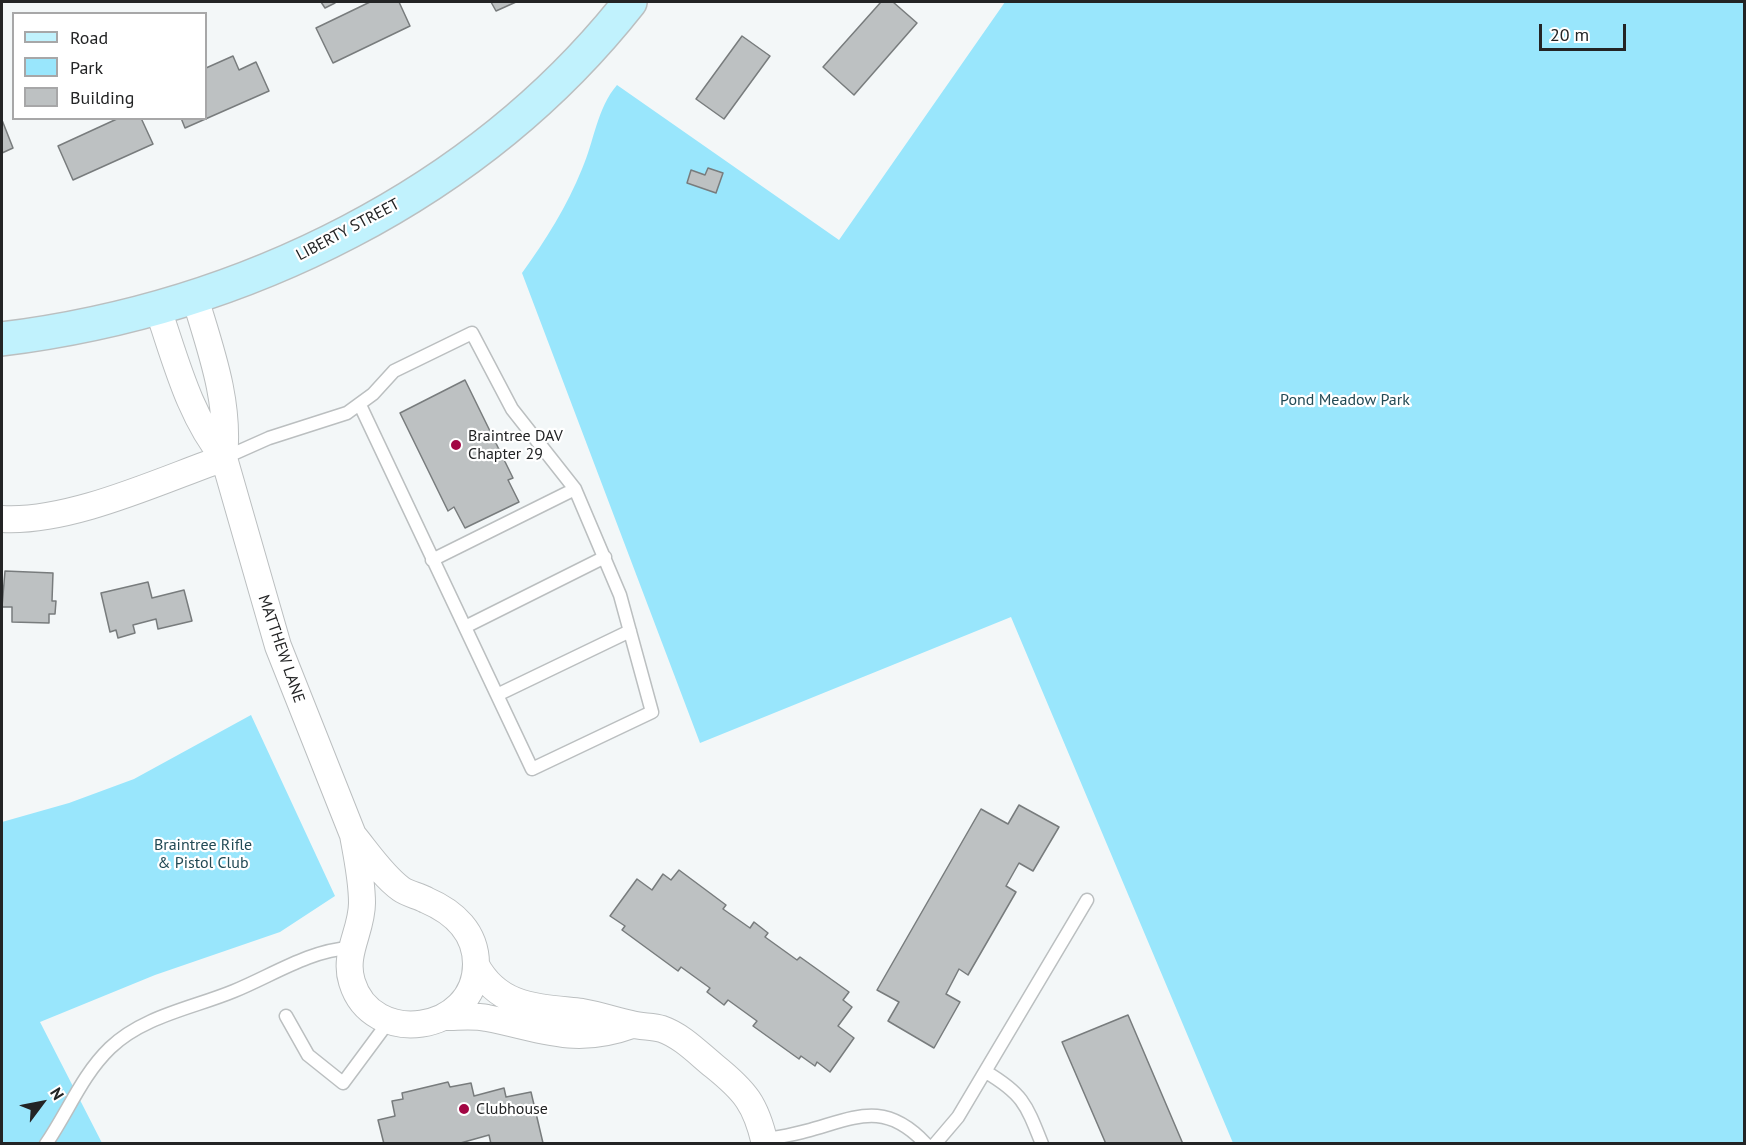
<!DOCTYPE html>
<html>
<head>
<meta charset="utf-8">
<style>
  body { margin:0 }
  #map { position:relative; width:1746px; height:1145px; overflow:hidden; background:#f3f7f8; font-family:"PT Sans",sans-serif }
  canvas { display:block }
  .frame { position:absolute; inset:0; border:3px solid #232425; pointer-events:none }
  .legend { position:absolute; left:12px; top:12px; width:195px; height:108px; box-sizing:border-box; background:#fff; border:2px solid #a7a7a8; margin:0; padding:8px 10px; list-style:none; font-size:18px; color:#232425 }
  .legend li { display:flex; align-items:center; gap:12px; height:30px }
  .legend b { width:30px; border:2px solid #a7a7a8 }
  .north { position:absolute; left:12px; top:1073px; width:60px; height:60px; -webkit-text-stroke:4px #fff; paint-order:stroke; rotate:58deg; font-size:16px; font-weight:700; line-height:24px; text-align:center; color:#232425 }
  .north::after { content:''; display:block; margin:auto; width:21px; height:27px; background:#232425; clip-path:polygon(50% 0,100% 100%,50% 72%,0 100%) }
  .scale { position:absolute; left:1539px; top:24px; width:87px; height:27px; box-sizing:border-box; border:3px solid #232425; border-top:0; padding-left:8px; font-size:18px; line-height:21px; white-space:nowrap; color:#232425; -webkit-text-stroke:4px #fff; paint-order:stroke }
</style>
</head>
<body>
<div id="map">
<canvas width="1746" height="1145"></canvas>
<div class="frame"></div>
<ul class="legend">
<li><b style="height:8px;background:#c1f2fd"></b>Road</li>
<li><b style="height:16px;background:#99e6fc"></b>Park</li>
<li><b style="height:16px;background:#bdc1c2"></b>Building</li>
</ul>
<div class="north">N</div>
<div class="scale">20 m</div>
</div>
<script>
const ctx = document.querySelector('canvas').getContext('2d');
ctx.lineJoin = 'round';
function paint(path, color) { ctx.fillStyle = color; ctx.fill(path, 'evenodd'); }
function strokePath(path, color, width, dash) { ctx.strokeStyle = color; ctx.lineWidth = width; ctx.lineCap = dash ? 'butt' : 'round'; ctx.setLineDash(dash || []); ctx.stroke(path); }
function drawText(font, color, halo, rows, align = 'center') {
  ctx.font = font + ' "PT Sans",sans-serif'; ctx.lineWidth = 4.5; ctx.setLineDash([]); ctx.textBaseline = 'middle'; ctx.strokeStyle = halo; ctx.fillStyle = color; for (const [text, x, y, turn = 0] of rows) {
    ctx.save(); ctx.translate(x, y); ctx.rotate((+turn || 0) * Math.PI / 180); ctx.textAlign = isNaN(turn) ? turn : align; if (halo) ctx.strokeText(text, 0, 0); ctx.fillText(text, 0, 0); ctx.restore();
  }
}
const green = new Path2D(`
  M1005,2H1744V1143H1233L1011,617L700,743L522,273C546,240 567,206 582,169C594,142 597,108 617,85L839,240Z
  M251,715L335,896L280,932L155,975L40,1022L102,1143L2,1144V822L69,803L134,779Z`);
const building = new Path2D(`
  M321,2H334L335,3L325,8Z
  M370,2H399L410,26L333,63L316,28Z
  M491,2H516L496,11Z
  M881,2H893L917,23L854,95L823,67Z
  M742,36L770,56L724,119L696,99Z
  M233,56L239,70L256,62L269,91L185,128L181,118H206V68Z
  M119,118H141L153,144L73,180L58,146Z
  M2,120L13,148L2,153Z
  M708,168L723,173L716,193L687,183L691,170L705,175Z
  M465,380L513,478L508,480L519,502L465,528L454,507L448,511L400,413Z
  M5,571L53,573L52,601H56L55,614H49V623L12,622V607H2Z
  M148,582L152,598L184,590L192,621L158,629L156,619L133,625L135,633L118,638L116,630L110,632L101,593Z
  M1019,805L1059,827L1033,871L1019,863L1006,886L1016,892L968,975L959,969L946,994L960,1002L934,1048L888,1021L899,1002L877,990L981,809L1008,824Z
  M679,870L726,905L723,909L750,928L754,922L768,933L765,937L797,960L800,957L849,992L843,1000L852,1007L838,1026L854,1038L830,1072L817,1062L815,1066L801,1056L799,1059L753,1026L757,1021L728,1000L724,1005L707,992L710,988L681,967L678,971L622,930L625,926L610,916L637,879L652,890L663,874L671,880Z
  M1128,1015L1183,1144H1106L1062,1042Z
  M448,1082L450,1087L471,1083L474,1096L504,1088L506,1097L531,1092L543,1143L491,1144L489,1135L457,1144H384L378,1120L395,1116L392,1101L403,1099L402,1093Z`);
const service = new Path2D(`
  M224,458L269,438L347,413L373,394L394,371L472,333L512,409L575,489L620,595L652,712L532,769L360,405
  M432,560L575,489
  M465,627L605,557
  M497,695L630,631
  M286,1016L308,1055L343,1083L389,1021
  M986,1072C1023,1094 1026,1104 1042,1144
  M764,1140C778,1137 792,1135 806,1131C855,1118 884,1099 926,1144
  M46,1144C68,1112 82,1075 110,1048C143,1016 193,1008 234,991C271,976 310,950 350,948
  M935,1144L958,1117L1087,900`);
const minor = new Path2D(`
  M195,298C211,351 230,402 224,458L278,646L353,835
  M158,309C176,361 189,415 224,458
  M2,519C70,523 159,481 224,458
  M353,835C367,852 383,876 401,889C408,894 419,896 426,900C454,912 476,932 476,964C476,1033 372,1048 352,982C343,954 362,931 362,903C362,880 357,857 353,835Z
  M476,965C499,1008 538,1007 582,1012C599,1015 614,1020 631,1024C641,1027 652,1026 662,1029C682,1036 698,1053 714,1066C745,1091 756,1104 765,1144
  M445,1017C459,1017 474,1015 487,1018C544,1029 574,1046 632,1025`);
const secondary = new Path2D(`
  M2,339C243,309 478,195 630,2`);
const markers = [
  [456,445,6,"#a20643"],
  [464,1109,6,"#a20643"]
];
const streetNames = [
  ["LIBERTY STREET",348,230,-28],
  ["MATTHEW LANE",281,649,71]
];
const parkNames = [
  ["Pond Meadow Park",1345,400],
  ["Braintree Rifle",203,845],
  ["& Pistol Club",203,863]
];
const poiNames = [
  ["Braintree DAV",468,436],
  ["Chapter 29",468,454],
  ["Clubhouse",476,1109]
];
paint(green, '#99e6fc');
paint(building, '#bdc1c2');
strokePath(building, '#787c7d', 1.5);
strokePath(service, '#bbbfc0', 15);
strokePath(minor, '#bbbfc0', 28);
strokePath(secondary, '#bbbfc0', 36);
strokePath(service, '#fff', 12);
strokePath(minor, '#fff', 26);
strokePath(secondary, '#c1f2fd', 33);
for (const [x, y, r, color] of markers) { const dot = new Path2D(); dot.arc(x, y, r, 0, 2 * Math.PI); ctx.fillStyle = color; ctx.fill(dot); strokePath(dot, '#fff', 2); }
drawText('16px', '#232425', '#fff', streetNames);
drawText('16px', '#224a55', '#fff', parkNames);
drawText('16px', '#232425', '#fff', poiNames, 'left');
</script>
</body>
</html>
